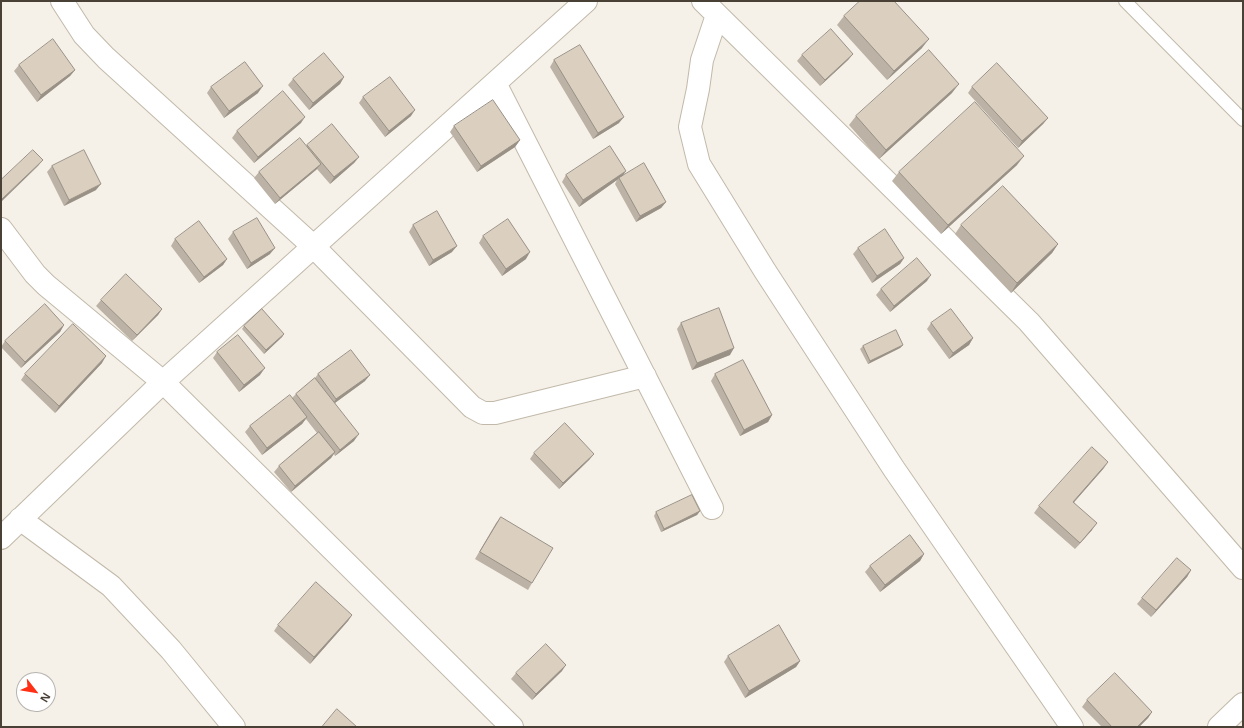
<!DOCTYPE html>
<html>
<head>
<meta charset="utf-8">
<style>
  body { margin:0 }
  #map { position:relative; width:1244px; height:728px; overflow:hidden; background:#f5f1e8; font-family:"Open Sans",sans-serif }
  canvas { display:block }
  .frame { position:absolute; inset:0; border:2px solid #4a4136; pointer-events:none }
  .north { position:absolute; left:16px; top:672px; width:40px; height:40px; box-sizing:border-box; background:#fff; border:1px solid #b7b3af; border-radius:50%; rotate:121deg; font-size:11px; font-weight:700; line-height:16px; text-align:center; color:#4a4136 }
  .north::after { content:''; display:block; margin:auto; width:14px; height:18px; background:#ff3016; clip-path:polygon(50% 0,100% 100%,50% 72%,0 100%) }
</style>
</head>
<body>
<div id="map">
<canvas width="1244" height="728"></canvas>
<div class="frame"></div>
<div class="north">N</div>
</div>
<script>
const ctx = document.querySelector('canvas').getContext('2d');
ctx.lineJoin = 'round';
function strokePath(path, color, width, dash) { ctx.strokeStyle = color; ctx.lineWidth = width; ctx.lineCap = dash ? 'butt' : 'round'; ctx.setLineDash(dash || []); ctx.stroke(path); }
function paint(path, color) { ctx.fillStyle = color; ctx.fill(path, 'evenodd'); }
const lane = new Path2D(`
  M1125,1L1243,120`);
const street = new Path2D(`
  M62,1L84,35L106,58L314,247L472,407L483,413H495L645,376
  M703,1L1029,322L1243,568
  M717,15L702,60L698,89L690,127L699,164L765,271L894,469L1072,727
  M495,83L712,508
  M1,229L35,274L46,285L163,382L512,727
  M20,519L111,586L171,650L234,727
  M1,538L163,382L586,1
  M1219,727L1243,704`);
const wall = new Path2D(`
  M844,16L922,48L887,80L837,25Z
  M853,54L848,60L820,86L797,61L802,55Z
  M554,60L619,123L593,139L550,67Z
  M19,65L75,70L70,76L37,102L14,71Z
  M344,77L340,84L309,110L288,85L293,79Z
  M211,87L258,93L224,118L207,93Z
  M972,87L1048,118L1043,124L1018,148L968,93Z
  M952,93L879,159L849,125L856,116Z
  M363,97L411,116L385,137L359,103Z
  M301,123L254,163L232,138L237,131Z
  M454,126L520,140L515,147L477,172L450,132Z
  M307,145L359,157L354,163L330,184L317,169L275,204L254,178L259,172L306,147Z
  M1017,165L941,234L892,181L899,172Z
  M52,166L96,190L64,206L47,172Z
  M566,175H623L666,202L661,208L636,222L615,184L617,180L579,207L562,182Z
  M413,225L452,252L429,266L409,232Z
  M961,225L1058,244L1052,253L1011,293L955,234Z
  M233,232L270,254L247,269L228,239Z
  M483,236L526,259L502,276L479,243Z
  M175,239L227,259L223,265L199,283L171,246Z
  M858,248L904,258L900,264L872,283L853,254Z
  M927,281L890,312L876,295L881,289Z
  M101,300L162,309L158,315L132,341L96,306Z
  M681,323L730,355L692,370L677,329Z
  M931,323L973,338L969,345L949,359L927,329Z
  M64,325L60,332L21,368L1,347L5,341Z
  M244,326L284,334L282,337L264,354L242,329Z
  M903,345L900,348L868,364L860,349L863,346Z
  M217,352L260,375L239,392L213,358Z
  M102,363L55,413L21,380L25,374Z
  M318,374L365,381L335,403L354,441L335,456L334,454L331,458L291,492L274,472L279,466L317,433L306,419L302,424L262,455L245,432L250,426L292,398L296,394L315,378Z
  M715,374L772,415L768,422L740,436L711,381Z
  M534,453L594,454L589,460L559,489L530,459Z
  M1104,468L1074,502L1092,530L1075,549L1034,513L1039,506Z
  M700,511L697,515L661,532L654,516L656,512Z
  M501,517L532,583L528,590L475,559L496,523Z
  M924,554L920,561L880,592L865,572L870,566Z
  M1191,570L1187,577L1151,617L1137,604L1142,598Z
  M352,615L348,621L310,664L274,631L278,625Z
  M728,656L800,661L796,667L745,698L724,662Z
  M562,671L532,700L511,679L516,673Z
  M1087,700L1152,712L1148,718L1139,727H1102L1082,707Z`);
const shadedWall = new Path2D(`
  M929,39L922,48L887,80L894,71Z
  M853,54L848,60L820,86L825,80Z
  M75,70L70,76L37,102L41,95Z
  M344,77L340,84L309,110L313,103Z
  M959,84L952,93L879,159L886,150Z
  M263,86L258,93L224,118L229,111Z
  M415,110L411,116L385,137L389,131Z
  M305,117L301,123L254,163L258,157Z
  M624,117L619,123L593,139L598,133Z
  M1048,118L1043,124L1018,148L1022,141Z
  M520,140L515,147L477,172L481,166Z
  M1024,156L1017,165L941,234L948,225Z
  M359,157L354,163L330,184L334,177Z
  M43,160L38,166L1,202L2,199Z
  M321,164L316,170L275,204L280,198Z
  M626,171L622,177L619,178L617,180L579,207L583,200Z
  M101,184L96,190L64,206L69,200Z
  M666,202L661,208L636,222L640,216Z
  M1058,244L1052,253L1011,293L1017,283Z
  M457,246L452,252L429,266L433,260Z
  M275,248L270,254L247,269L251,263Z
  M530,252L526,259L502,276L506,269Z
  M904,258L900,264L872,283L877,276Z
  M227,259L223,265L199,283L204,277Z
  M931,275L927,281L890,312L894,306Z
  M162,309L158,315L132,341L137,335Z
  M64,325L60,332L21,368L25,362Z
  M284,334L282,337L264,354L266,350Z
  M973,338L969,345L949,359L953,353Z
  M903,345L900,348L868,364L870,361Z
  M734,348L730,355L692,370L697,363Z
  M106,356L102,363L55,413L59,406Z
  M265,368L260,375L239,392L244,385Z
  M370,375L365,381L332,405L336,399Z
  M772,415L768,422L740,436L744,430Z
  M307,417L302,424L262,455L267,448Z
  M359,434L354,441L335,456L340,450Z
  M335,452L331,458L291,492L295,486Z
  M594,454L589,460L559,489L563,483Z
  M1108,462L1104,468L1069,508L1073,502Z
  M700,511L697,515L661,532L664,529Z
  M1097,523L1092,530L1075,549L1080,543Z
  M924,554L920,561L880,592L885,585Z
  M1191,570L1187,577L1151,617L1156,610Z
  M352,615L348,621L310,664L314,657Z
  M800,661L796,667L745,698L749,691Z
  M566,665L562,671L532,700L536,694Z
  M1152,712L1148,718L1139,727H1137Z`);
const building = new Path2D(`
  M860,1H894L929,39L894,71L844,16Z
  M831,29L853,54L825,80L802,55Z
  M53,39L75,70L41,95L19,65Z
  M580,45L624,117L598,133L554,60Z
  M929,50L959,84L886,150L856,116Z
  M324,53L344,77L313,103L293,79Z
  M245,62L263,86L229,111L211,87Z
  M997,63L1048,118L1022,141L972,87Z
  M390,77L415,110L389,131L363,97Z
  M283,91L305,117L258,157L237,131Z
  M493,100L520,140L481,166L454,126Z
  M975,102L1024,156L948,225L899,172Z
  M332,124L359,157L334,177L307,145Z
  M300,138L321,164L280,198L259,172Z
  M610,146L626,171L583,200L566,175Z
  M33,150L43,160L2,199L1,198V180Z
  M84,150L101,184L69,200L52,166Z
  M644,163L666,202L640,216L619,178Z
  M1003,186L1058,244L1017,283L961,225Z
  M437,211L457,246L433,260L413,225Z
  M257,218L275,248L251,263L233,232Z
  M508,219L530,252L506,269L483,236Z
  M199,221L227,259L204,277L175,239Z
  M885,229L904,258L877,276L858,248Z
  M917,258L931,275L894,306L881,289Z
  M126,274L162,309L137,335L101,300Z
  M45,304L64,325L25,362L5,341Z
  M719,308L734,348L697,363L681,323Z
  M262,309L284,334L266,350L244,326Z
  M951,309L973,338L953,353L931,323Z
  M73,324L106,356L59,406L25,374Z
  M896,330L903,345L870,361L863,346Z
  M238,335L265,368L244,385L217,352Z
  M351,350L370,375L336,399L318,374Z
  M743,360L772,415L744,430L715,374Z
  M315,378L359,434L340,450L296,394Z
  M290,395L307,417L267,448L250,426Z
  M565,423L594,454L563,483L534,453Z
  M319,432L335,452L295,486L279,466Z
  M1092,447L1108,462L1073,502L1097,523L1080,543L1039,506Z
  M692,495L700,511L664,529L656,512Z
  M501,517L553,548L532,583L480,552Z
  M910,535L924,554L885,585L870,566Z
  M1177,558L1191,570L1156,610L1142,598Z
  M316,582L352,615L314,657L278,625Z
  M779,625L800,661L749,691L728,656Z
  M546,644L566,665L536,694L516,673Z
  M1115,673L1152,712L1137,727H1112L1087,700Z
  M337,709L357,727H322Z`);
strokePath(lane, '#c2b9aa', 14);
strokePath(street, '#c2b9aa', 24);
strokePath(lane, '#fff', 12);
strokePath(street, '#fff', 22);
paint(wall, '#bcb2a5');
paint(shadedWall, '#999186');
paint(building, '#dbcfc0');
strokePath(building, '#999186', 1);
</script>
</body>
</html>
